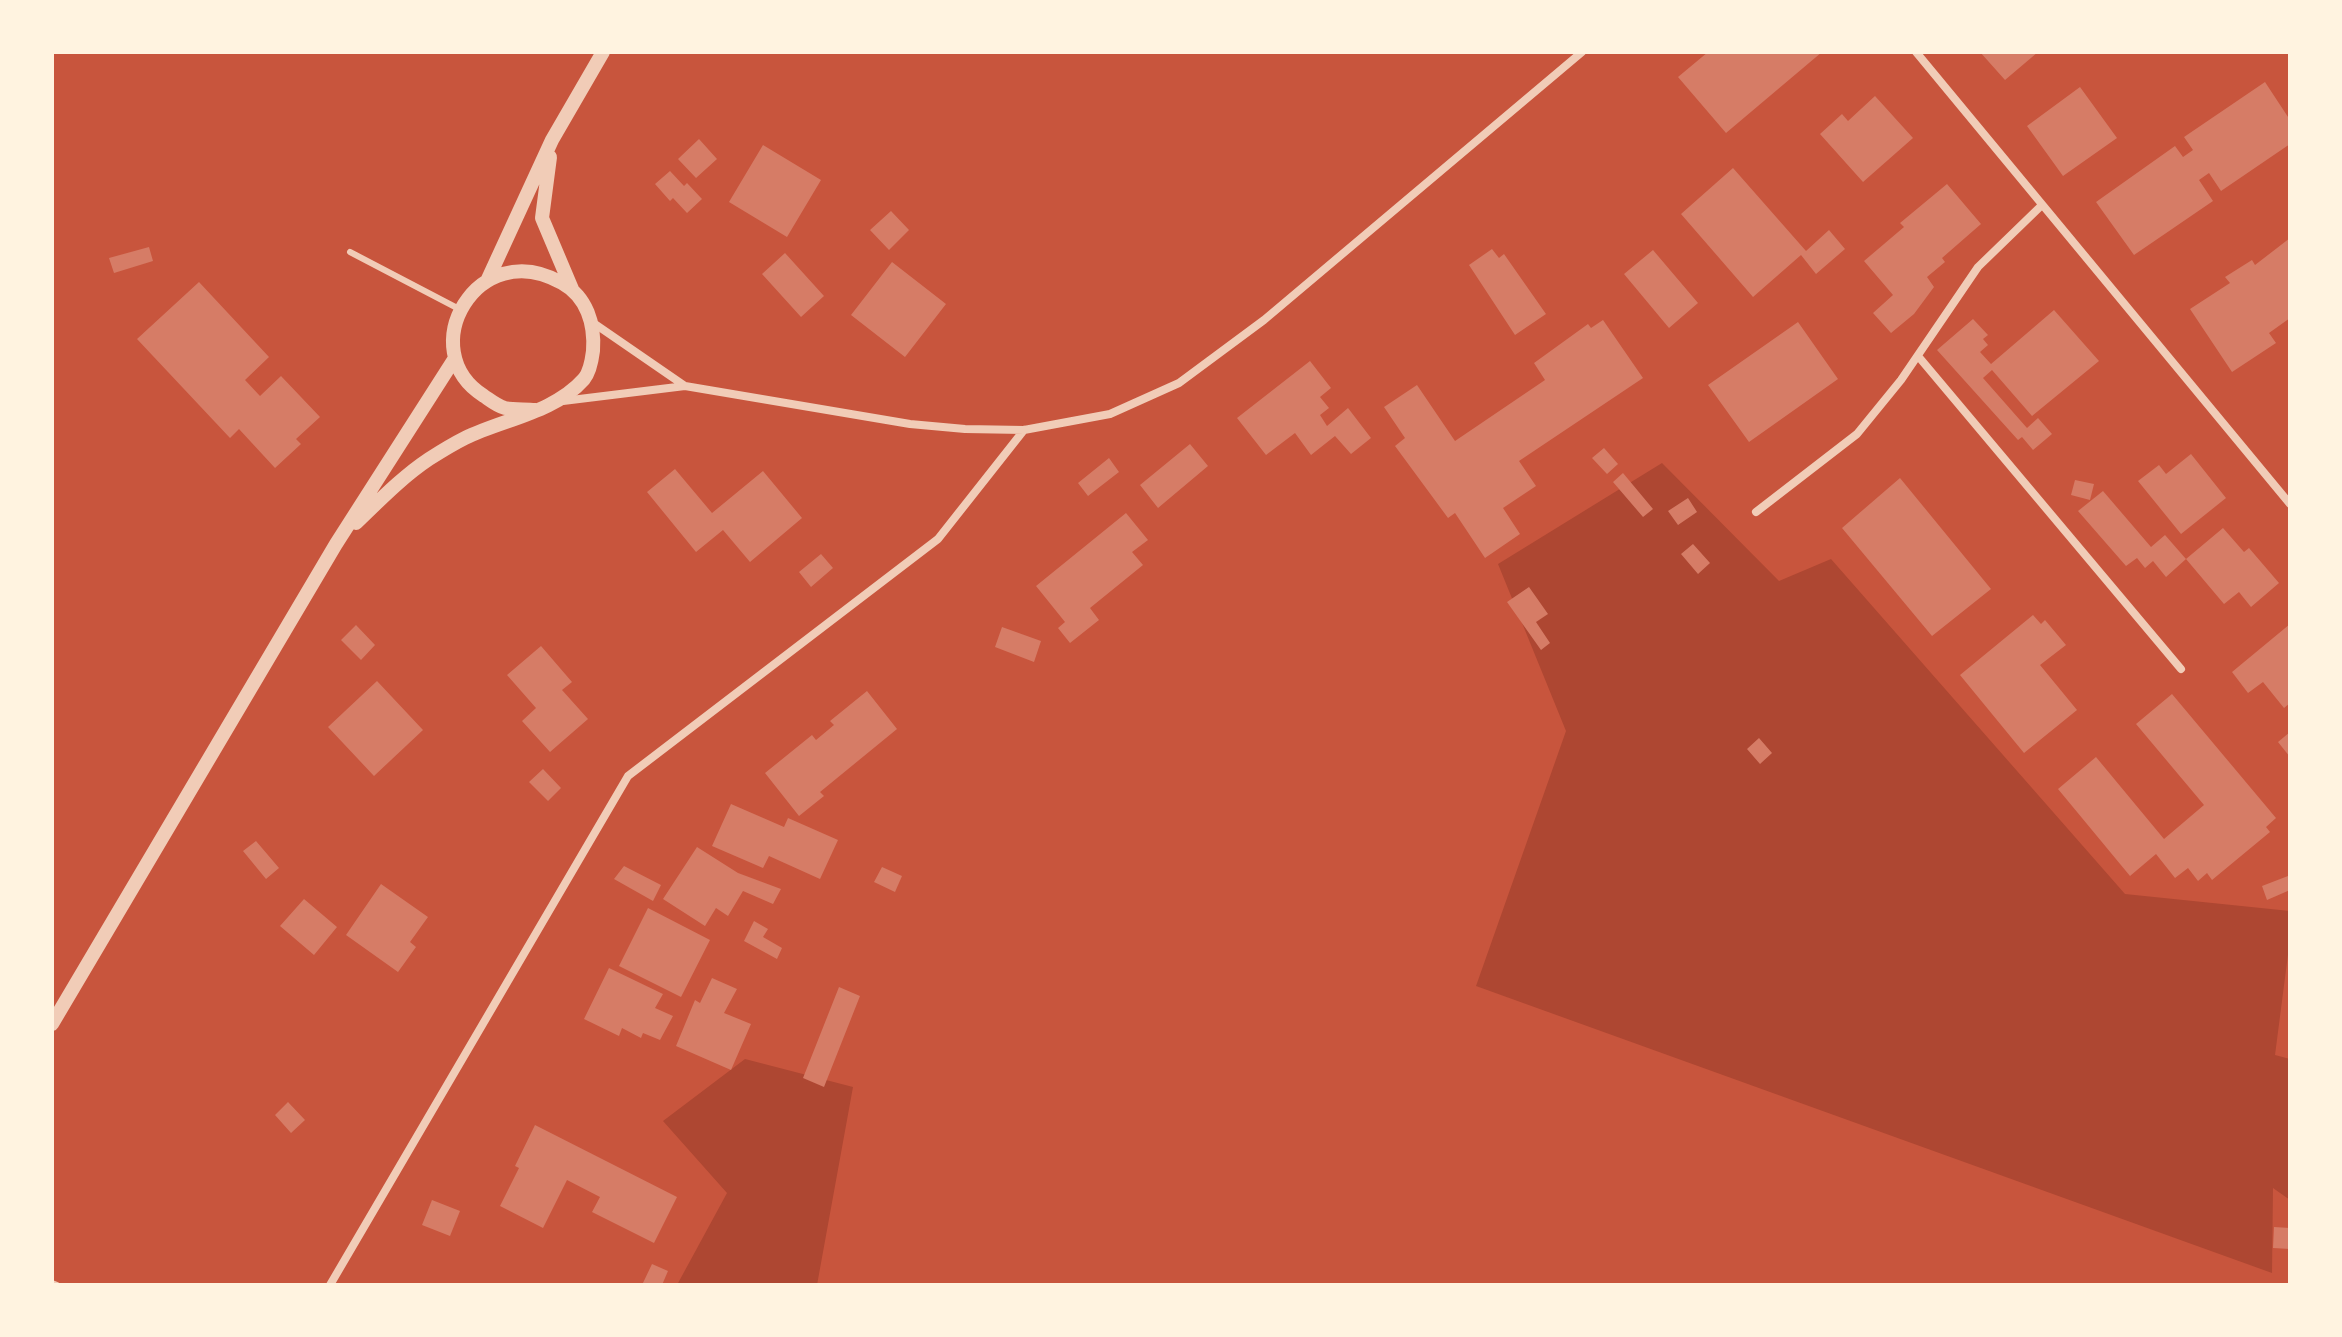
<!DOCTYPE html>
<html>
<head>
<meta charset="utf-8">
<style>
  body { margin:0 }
  #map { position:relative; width:2342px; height:1337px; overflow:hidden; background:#c8553d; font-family:"Source Serif 4",serif }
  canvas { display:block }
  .frame { position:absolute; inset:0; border:54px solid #fff3e0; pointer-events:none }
</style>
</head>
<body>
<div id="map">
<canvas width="2342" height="1337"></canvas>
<div class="frame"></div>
</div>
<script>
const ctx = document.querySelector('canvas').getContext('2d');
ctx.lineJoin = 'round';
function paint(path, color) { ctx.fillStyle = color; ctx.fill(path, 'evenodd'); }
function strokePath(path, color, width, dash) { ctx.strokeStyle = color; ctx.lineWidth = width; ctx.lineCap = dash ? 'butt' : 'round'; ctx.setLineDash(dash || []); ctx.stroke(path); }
const green = new Path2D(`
  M1662,463L1779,581L1831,559L2125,894L2290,911V939L2275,1055L2290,1059V1200L2273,1188L2272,1273L1476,986L1566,731L1498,564Z
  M745,1059L853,1087L817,1285H677L727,1193L663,1121Z`);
const building = new Path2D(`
  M1708,52H1822L1726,133L1678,77Z
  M1980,52H2038L2005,80Z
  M2265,82L2290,120V144L2221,191L2209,173L2199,180L2213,201L2134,255L2096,202L2175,146L2183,157L2193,150L2184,137Z
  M2080,87L2117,138L2063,176L2027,126Z
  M1875,96L1913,138L1863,182L1820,134L1842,114L1848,121Z
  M699,139L717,159L696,178L678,159Z
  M763,145L821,180L787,237L729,202Z
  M1733,168L1806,251L1829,230L1845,249L1816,274L1801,255L1753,297L1681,214Z
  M670,171L684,186L687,183L702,199L687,213L673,198L670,201L655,184Z
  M1947,184L1981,224L1942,258L1945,262L1927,277L1934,287L1914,314L1891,333L1873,313L1893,295L1864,261L1904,227L1900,223Z
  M891,211L909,230L889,250L870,230Z
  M2290,238V318L2269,333L2276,343L2232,372L2190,309L2230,283L2225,277L2252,260L2255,265Z
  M149,247L153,261L114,273L109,258Z
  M1492,249L1499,258L1504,254L1546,314L1515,335L1469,265Z
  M1653,250L1698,303L1669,328L1624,274Z
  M785,253L824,296L801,317L762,274Z
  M892,262L946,304L905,357L851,315Z
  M199,282L269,357L245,380L260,396L281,376L320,417L296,439L301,444L275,468L239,429L230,438L137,339Z
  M2054,310L2099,361L2032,416L1992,370L1983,378L2027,428L2038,418L2052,434L2033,450L2022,437L2018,440L1937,350L1973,319L1988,335L1983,339L1988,345L1980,352L1991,364Z
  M1603,320L1643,378L1519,461L1536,486L1503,508L1520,534L1485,558L1455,513L1448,518L1395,446L1405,438L1384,407L1417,385L1455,441L1545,380L1534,363L1588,324L1591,328Z
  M1798,322L1838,379L1749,442L1708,385Z
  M1310,361L1331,388L1320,397L1329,408L1320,415L1327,426L1348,408L1371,438L1351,454L1335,436L1311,455L1295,433L1266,455L1237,418Z
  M1190,444L1208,466L1158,508L1140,485Z
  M1604,448L1618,464L1607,474L1592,458Z
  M2191,454L2226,498L2181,534L2138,481L2159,465L2166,474Z
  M1109,458L1119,472L1088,496L1078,483Z
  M675,469L712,513L763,471L802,518L750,562L723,530L696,552L647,492Z
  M1623,473L1653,509L1643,517L1613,482Z
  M1900,478L1991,589L1932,636L1842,528Z
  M2075,480L2094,484L2090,500L2071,495Z
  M2103,491L2151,547L2165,535L2186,559L2223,528L2244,552L2249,548L2279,583L2251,607L2239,592L2224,604L2186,559L2166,577L2153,561L2145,568L2137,558L2126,566L2078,511Z
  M1688,498L1697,512L1678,525L1668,511Z
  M1126,513L1148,540L1132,552L1143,565L1090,608L1099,620L1070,643L1058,628L1065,622L1036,586Z
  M1693,544L1710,563L1698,574L1681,554Z
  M821,554L833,568L811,587L799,572Z
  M1529,587L1548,614L1536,622L1550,643L1541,650L1507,602Z
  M2033,615L2041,624L2045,620L2066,645L2040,665L2077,710L2024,753L1960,675Z
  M2290,624V703L2284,708L2263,682L2248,693L2232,672Z
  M356,625L375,645L361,660L341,640Z
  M1002,627L1041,641L1034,662L995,647Z
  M541,646L572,682L562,690L588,719L550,752L522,721L536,708L507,675Z
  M377,681L423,730L374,776L328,727Z
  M867,691L897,729L820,792L824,796L799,816L765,773L812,735L816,740L834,725L830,721Z
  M2172,694L2276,818L2266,827L2270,832L2212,880L2207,873L2198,881L2188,868L2175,878L2156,854L2130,876L2058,789L2096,757L2164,839L2204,805L2136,724Z
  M2290,732V757L2278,742Z
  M1759,738L1772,753L1760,764L1747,749Z
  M543,769L561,788L548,801L529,782Z
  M731,804L784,827L788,818L838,840L820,879L769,856L763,868L712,846Z
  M256,841L279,868L266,879L243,851Z
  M697,847L738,873L781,889L773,904L743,891L728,916L716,908L705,926L663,899Z
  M624,866L661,885L653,901L614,879Z
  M882,867L902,876L895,892L874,882Z
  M2288,876L2290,890L2267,900L2262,886Z
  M381,884L428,917L410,942L416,947L398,972L346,935Z
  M304,899L337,927L314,955L280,926Z
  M648,908L710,940L681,997L619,966Z
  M754,921L768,929L763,937L782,948L777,959L744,941Z
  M609,968L663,994L655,1008L673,1016L660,1040L643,1033L641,1038L622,1028L619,1036L584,1019Z
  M712,978L737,989L724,1013L751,1024L731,1070L676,1046L695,1000L700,1003Z
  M839,987L860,996L824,1087L803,1078Z
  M288,1102L305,1120L291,1133L275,1115Z
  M535,1125L677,1197L654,1243L592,1212L600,1197L567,1180L543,1228L500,1206L519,1168L515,1166Z
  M432,1200L460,1211L450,1236L422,1225Z
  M2274,1227L2290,1228V1249L2273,1248Z
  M652,1264L668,1271L662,1285H642Z`);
const service = new Path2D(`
  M350,252L461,310
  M52,1283L57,1285`);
const minor = new Path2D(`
  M1916,52L2290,504
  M1918,356L2181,669
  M685,386L910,424L965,429L1024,430L1110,414L1179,383L1264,320L1582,52
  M563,401L685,386L592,322
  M1756,512L1857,434L1901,380L1978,267L2042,205
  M330,1285L628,776L938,539L1024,430`);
const tertiary = new Path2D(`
  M550,157L542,218L572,289
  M488,279L552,140L603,52
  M356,523C379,501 402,477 429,459C440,452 453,444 465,438C504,419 554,413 584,379C589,373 592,359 593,351C595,324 587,297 562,283C477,234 412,351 484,396C490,400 497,406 505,408C514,410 525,409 535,410
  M52,1024L336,544L455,358`);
paint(green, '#ae4732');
paint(building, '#d67c66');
strokePath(service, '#f1ccb7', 6);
strokePath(minor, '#f1ccb7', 8);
strokePath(tertiary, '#f1ccb7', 14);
</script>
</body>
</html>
